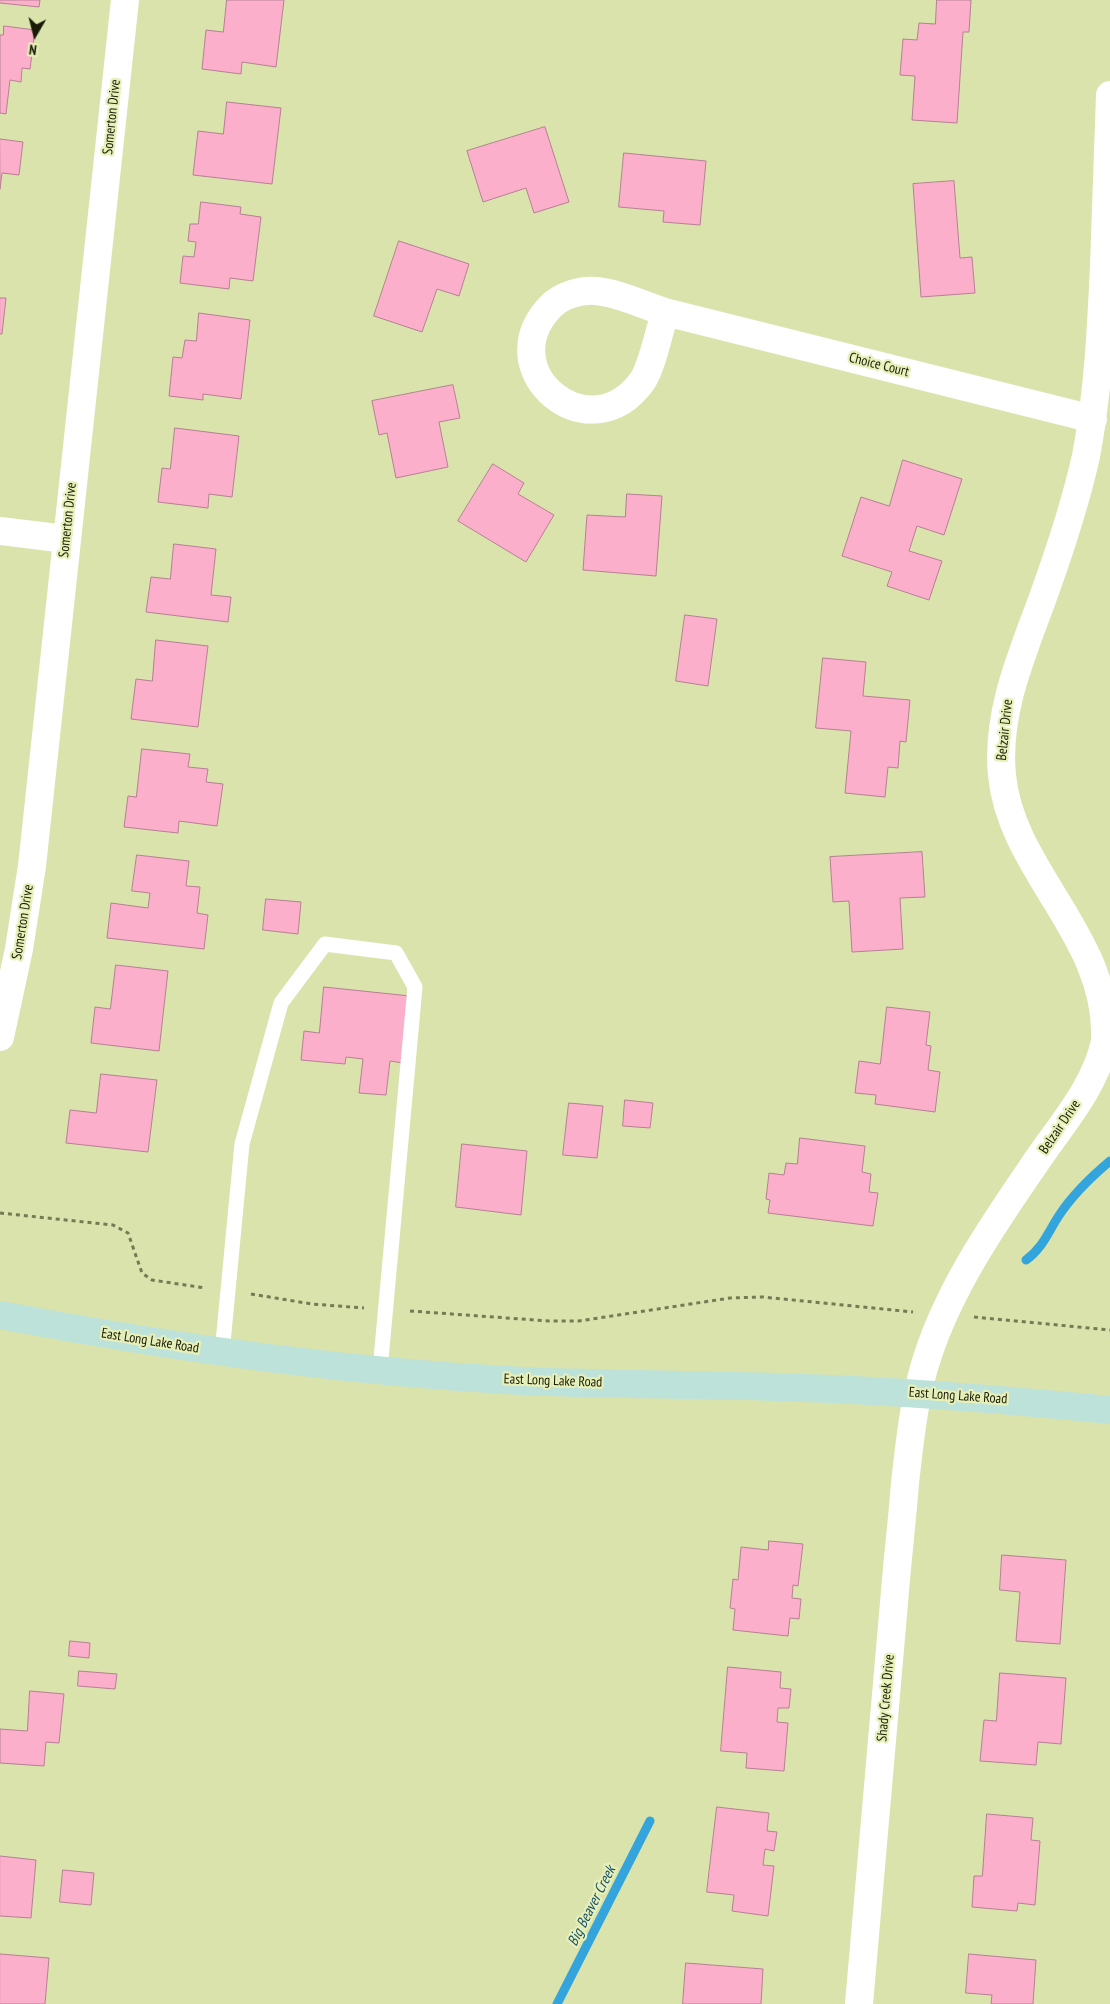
<!DOCTYPE html>
<html>
<head>
<meta charset="utf-8">
<style>
  body { margin:0 }
  #map { position:relative; width:1110px; height:2004px; overflow:hidden; background:#dae3ac; font-family:"PT Sans Narrow",sans-serif }
  canvas { display:block }
  .north { position:absolute; left:10px; top:10px; width:50px; height:50px; -webkit-text-stroke:4px #e7f0b8; paint-order:stroke; rotate:188deg; font-size:14px; font-weight:700; line-height:20px; text-align:center; color:#191b06 }
  .north::after { content:''; display:block; margin:auto; width:18px; height:22px; background:#191b06; clip-path:polygon(50% 0,100% 100%,50% 72%,0 100%) }
</style>
</head>
<body>
<div id="map">
<canvas width="1110" height="2004"></canvas>
<div class="north">N</div>
</div>
<script>
const ctx = document.querySelector('canvas').getContext('2d');
ctx.lineJoin = 'round';
function strokePath(path, color, width, dash) { ctx.strokeStyle = color; ctx.lineWidth = width; ctx.lineCap = dash ? 'butt' : 'round'; ctx.setLineDash(dash || []); ctx.stroke(path); }
function paint(path, color) { ctx.fillStyle = color; ctx.fill(path, 'evenodd'); }
function drawText(font, color, halo, rows, align = 'center') {
  ctx.font = font + ' "PT Sans Narrow",sans-serif'; ctx.lineWidth = 4.5; ctx.setLineDash([]); ctx.textBaseline = 'middle'; ctx.strokeStyle = halo; ctx.fillStyle = color; for (const [text, x, y, turn = 0] of rows) {
    ctx.save(); ctx.translate(x, y); ctx.rotate((+turn || 0) * Math.PI / 180); ctx.textAlign = isNaN(turn) ? turn : align; if (halo) ctx.strokeText(text, 0, 0); ctx.fillText(text, 0, 0); ctx.restore();
  }
}
const stream = new Path2D(`
  M1026,1260C1043,1248 1049,1230 1060,1214C1074,1193 1091,1177 1110,1161
  M557,2004L650,1821`);
const building = new Path2D(`
  M0,0H40L39,7L0,3Z
  M227,0H284L276,67L242,62L241,74L202,69L206,30L223,32Z
  M937,0H971L969,32H963L957,123L912,120L915,76L900,75L903,39L917,40L919,23L935,24Z
  M4,26L35,30L30,69L22,68L21,82L10,80L6,114L0,113V35H3Z
  M227,102L281,108L272,184L193,175L198,131L223,134Z
  M545,127L569,202L534,213L526,188L483,202L467,151Z
  M0,139L23,142L19,175L2,173L0,189Z
  M624,153L706,161L700,225L663,222L664,211L619,207Z
  M954,181L960,258L972,257L975,293L921,297L913,184Z
  M201,202L241,207L240,214L261,217L253,281L230,278L229,289L180,283L183,256L194,257L196,242L188,241L190,224H198Z
  M399,241L469,264L459,296L437,289L422,332L374,316Z
  M0,298H6L2,334H0Z
  M199,313L250,320L241,399L203,394V400L169,396L173,357L182,358L185,340L196,341Z
  M453,385L460,418L439,422L448,467L396,478L387,433L379,435L372,401Z
  M175,428L239,436L232,497L209,494L208,508L158,502L162,468L170,469Z
  M903,460L962,479L944,535L917,526L909,551L942,561L929,600L887,586L892,572L842,556L861,497L889,506Z
  M493,464L524,483L518,494L554,515L526,562L458,521Z
  M627,494L662,496L656,576L583,570L587,515L625,517Z
  M174,544L216,549L211,595L231,597L228,622L146,612L151,577L170,579Z
  M685,615L717,619L708,686L676,681Z
  M156,640L208,646L198,727L131,719L136,679L152,681Z
  M823,658L866,662L863,696L910,700L906,742L900,741L898,768L888,767L885,797L845,793L851,731L816,728Z
  M142,749L190,754L188,767L208,769L206,782L223,784L217,826L179,821L178,833L124,827L128,796L136,797Z
  M922,852L925,897L900,898L903,949L852,952L849,901L833,902L830,857Z
  M137,855L189,861L186,886L200,887L197,913L208,915L204,949L107,938L111,903L148,908L150,893L132,891Z
  M266,899L301,902L298,934L263,930Z
  M116,965L168,971L159,1051L91,1043L95,1007L110,1009Z
  M324,987L410,996L403,1063L390,1061L386,1095L359,1093L363,1059L346,1057L345,1064L301,1060L304,1031L319,1033Z
  M887,1007L930,1012L926,1045L931,1046L928,1070L940,1072L935,1112L875,1104L876,1095L855,1093L859,1061L880,1064Z
  M101,1074L157,1080L148,1152L66,1143L70,1110L96,1113Z
  M625,1100L653,1103L650,1128L623,1126Z
  M569,1103L603,1106L597,1158L563,1155Z
  M800,1138L865,1146L862,1172L871,1174L869,1192L878,1193L873,1226L768,1213L770,1200L766,1199L769,1173L784,1175L786,1163L797,1164Z
  M462,1144L527,1151L521,1215L456,1207Z
  M769,1541L803,1544L798,1586L793,1585L792,1598L801,1599L799,1619L790,1618L788,1636L733,1630L735,1609L730,1608L733,1579L738,1580L741,1547L768,1550Z
  M1002,1555L1066,1560L1060,1644L1016,1641L1020,1592L1000,1590Z
  M70,1641L90,1643L89,1658L69,1656Z
  M728,1667L781,1672L780,1688L791,1689L789,1708H778L777,1722L788,1723L784,1771L746,1768L747,1753L721,1751Z
  M79,1671L117,1674L115,1689L78,1686Z
  M1000,1673L1066,1678L1061,1744L1038,1742L1036,1765L980,1761L984,1720L996,1721Z
  M30,1691L64,1694L59,1743L46,1742L44,1766L0,1763V1729L27,1731Z
  M717,1807L769,1813L767,1831L777,1832L774,1851L765,1849L763,1865L774,1866L768,1916L732,1911L734,1895L707,1892Z
  M987,1814L1033,1818L1031,1840L1040,1841L1035,1905L1018,1903L1017,1911L972,1907L974,1876H982Z
  M0,1856L36,1860L31,1918L0,1916Z
  M63,1870L94,1873L91,1905L60,1902Z
  M0,1954L49,1958L45,2004H0Z
  M969,1954L1036,1960L1033,2004H991L992,1995L966,1993Z
  M686,1963L763,1969L761,2004H683Z`);
const path = new Path2D(`
  M0,1213L113,1225L128,1233L142,1273L152,1280L205,1288
  M251,1294L312,1304L364,1308
  M410,1311L549,1321H579L730,1298L763,1297L913,1312
  M974,1317L1110,1330`);
const lane = new Path2D(`
  M222,1353L242,1144L281,1003L325,944L396,953L415,987L380,1370`);
const street = new Path2D(`
  M665,312C660,329 652,366 643,380C591,455 488,371 551,306C561,296 581,289 596,291C619,293 643,305 665,312L1093,419
  M0,531L66,539
  M0,1037L19,949L32,866L125,0
  M859,2004C871,1870 882,1737 894,1603C897,1563 902,1523 905,1483C910,1440 914,1396 928,1355C951,1285 995,1222 1036,1162C1061,1125 1096,1086 1105,1041C1110,936 1011,872 1002,775C996,714 1021,657 1042,600C1059,553 1075,506 1086,456C1098,394 1101,330 1104,266C1106,209 1108,152 1110,95`);
const secondary = new Path2D(`
  M0,1315C173,1348 346,1372 522,1381C616,1385 709,1384 803,1388C905,1391 1008,1400 1110,1410`);
const streetNames = [
  ["Somerton Drive",112,117,-84],
  ["Choice Court",879,365,14],
  ["Somerton Drive",68,520,-84],
  ["Belzair Drive",1005,730,-84],
  ["Somerton Drive",23,922,-81],
  ["Belzair Drive",1060,1127,-56],
  ["East Long Lake Road",150,1341,9],
  ["East Long Lake Road",553,1381,2],
  ["East Long Lake Road",958,1396,4],
  ["Shady Creek Drive",886,1698,-85]
];
const waterNames = [
  ["Big Beaver Creek",592,1906,-63]
];
strokePath(stream, '#33a4dc', 9);
paint(building, '#fbafcb');
strokePath(building, '#b67f94', 1);
strokePath(path, '#757a55', 3, [4, 4]);
strokePath(lane, '#fff', 15);
strokePath(street, '#fff', 28);
strokePath(secondary, '#bce2da', 28);
drawText('14px', '#191b06', '#e7f0b8', streetNames);
drawText('italic 15px', '#16506e', '#e7f0b8', waterNames);
</script>
</body>
</html>
